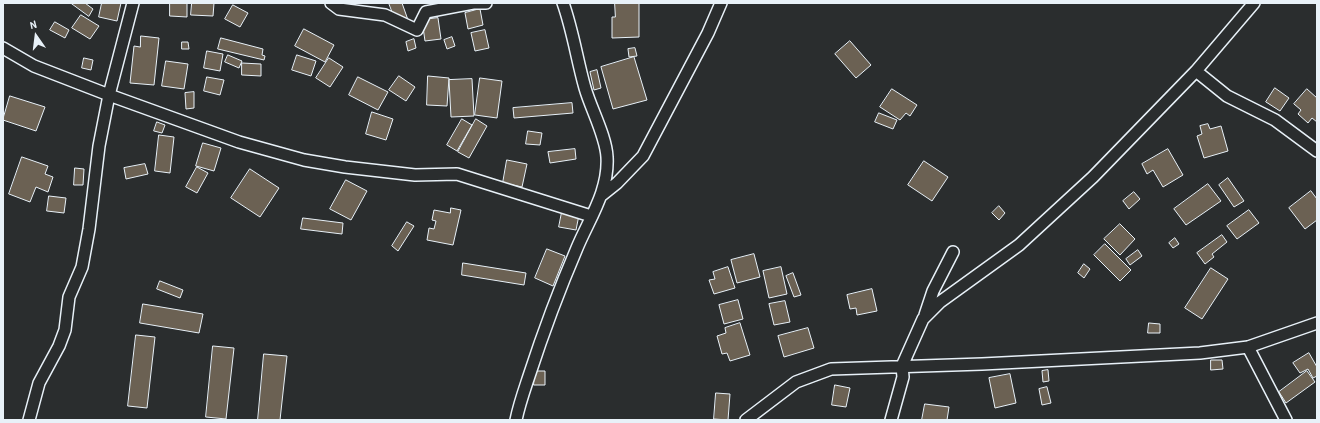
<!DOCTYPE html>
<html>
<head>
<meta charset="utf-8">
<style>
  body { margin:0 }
  #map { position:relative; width:1320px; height:423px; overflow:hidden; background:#2a2d2e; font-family:"Patrick Hand",sans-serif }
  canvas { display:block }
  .frame { position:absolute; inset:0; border:4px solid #e8f1f8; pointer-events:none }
  .north { position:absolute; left:16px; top:16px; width:40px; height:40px; -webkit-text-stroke:3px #2a2d2e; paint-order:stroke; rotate:346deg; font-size:11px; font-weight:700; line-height:16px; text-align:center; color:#e8f1f8 }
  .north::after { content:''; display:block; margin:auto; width:14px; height:18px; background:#e8f1f8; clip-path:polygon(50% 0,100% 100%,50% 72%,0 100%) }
</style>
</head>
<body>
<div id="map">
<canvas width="1320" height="423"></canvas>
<div class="frame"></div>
<div class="north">N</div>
</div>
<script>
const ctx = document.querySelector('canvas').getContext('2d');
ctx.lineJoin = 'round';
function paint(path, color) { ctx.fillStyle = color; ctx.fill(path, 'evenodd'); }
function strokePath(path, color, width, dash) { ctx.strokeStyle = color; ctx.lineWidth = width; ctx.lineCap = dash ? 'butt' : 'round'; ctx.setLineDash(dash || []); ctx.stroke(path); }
const building = new Path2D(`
  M71,3H85L93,9L89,16Z
  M102,3H121L117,21L99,17Z
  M170,3H187V17L170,16Z
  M192,3H214L213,16L191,15Z
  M389,3H402L408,20L397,24Z
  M615,3H639V37L612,38V17H615Z
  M233,5L248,13L240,27L225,19Z
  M480,9L483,25L468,29L465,13Z
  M81,15L99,26L90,39L72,28Z
  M438,18L441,39L425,41L422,20Z
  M55,22L69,30L65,38L50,30Z
  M304,29L334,45L325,62L295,46Z
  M485,30L489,48L475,51L471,33Z
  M141,36L159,38L154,85L130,83L134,46L140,47Z
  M452,37L455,46L447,49L444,40Z
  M221,38L263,49L262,55L265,56L264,60L218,49Z
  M414,39L416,48L408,51L406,42Z
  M850,41L871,65L856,78L835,54Z
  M182,42H188L189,49H182Z
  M635,48L637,56L629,57L628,49Z
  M207,51L223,54L220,71L204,68Z
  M228,55L242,61L239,68L225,62Z
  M297,55L316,61L311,76L292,70Z
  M634,57L647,100L613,109L601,67Z
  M84,58L93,60L91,70L82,68Z
  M329,58L343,67L330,87L316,78Z
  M166,61L188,64L184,89L162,86Z
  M242,63L261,64V76L242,75Z
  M597,70L601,88L594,90L590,72Z
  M399,76L415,87L406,101L389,90Z
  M428,76L449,78L447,106L427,105Z
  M207,77L224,80L220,95L204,91Z
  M358,77L388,92L378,110L349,95Z
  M480,78L502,81L497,118L475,115Z
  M472,79L474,116L451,117L449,80Z
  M1275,88L1289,98L1280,111L1266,102Z
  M892,89L917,105L910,116L906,113L900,120L880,107Z
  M1307,89L1317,98V122L1312,118L1308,123L1298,114L1301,110L1294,104Z
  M194,92V108L186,109L185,93Z
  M10,96L45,107L36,131L3,120Z
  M572,103L573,113L514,118L513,108Z
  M372,112L393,119L386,140L366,134Z
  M879,113L897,120L893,129L875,122Z
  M462,119L472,125L457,151L447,145Z
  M476,119L487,126L469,158L458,152Z
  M157,122L165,125L162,133L154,131Z
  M1208,124L1210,129L1221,126L1228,151L1204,158L1197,136L1202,134L1200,126Z
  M528,131L542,133L540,145L526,144Z
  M159,135L174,137L170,173L155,171Z
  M203,143L221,148L214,171L196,166Z
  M575,149L576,159L550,163L548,152Z
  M1168,149L1183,175L1163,187L1153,170L1147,174L1142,164Z
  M22,157L48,166L45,174L53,177L48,192L36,187L30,202L9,194Z
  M507,160L527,164L522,187L503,183Z
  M924,161L948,177L932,201L908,185Z
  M145,164L148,174L126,179L124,168Z
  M197,167L208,173L197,193L186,187Z
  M75,168L84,169L83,185H74Z
  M250,169L279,188L260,217L231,198Z
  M1228,178L1244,201L1234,207L1219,185Z
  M346,180L367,191L351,220L330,209Z
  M1208,184L1221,201L1186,225L1174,209Z
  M1311,191L1317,199V220L1305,229L1289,208Z
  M1134,192L1140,199L1129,209L1123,201Z
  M49,196L66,198L64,213L47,211Z
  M999,206L1005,213L999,220L992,213Z
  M451,208L461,210L453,245L427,240L429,228L434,229L436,221L432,220L434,210L450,213Z
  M1249,210L1259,223L1237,239L1227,226Z
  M562,212L579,215L576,230L559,227Z
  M303,218L343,223L342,234L301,229Z
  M407,222L414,226L398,251L392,246Z
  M1120,224L1135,239L1120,255L1104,239Z
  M1222,235L1227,242L1212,254L1214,257L1205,264L1197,253Z
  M1175,238L1179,244L1173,248L1169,243Z
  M1105,244L1131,270L1120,281L1094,255Z
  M547,249L565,256L553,286L535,278Z
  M1138,250L1142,256L1130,265L1126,259Z
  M754,254L760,277L737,283L731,260Z
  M463,263L526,273L524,285L462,275Z
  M1084,264L1090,269L1084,278L1078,273Z
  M728,267L735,288L714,294L709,280L715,279L713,272Z
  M781,267L787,294L769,298L763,271Z
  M1211,268L1228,279L1202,319L1185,308Z
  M793,273L801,295L794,297L786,276Z
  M160,281L183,290L180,298L157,289Z
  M872,289L877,311L857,315L856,308L850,309L847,295Z
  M738,300L743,319L724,324L719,305Z
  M785,301L790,322L774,325L769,304Z
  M143,304L203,314L199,333L140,323Z
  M740,323L750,355L730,361L727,353L722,354L717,336L726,333L725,328Z
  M1149,323L1160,324V333H1148Z
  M808,328L814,348L784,357L778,336Z
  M136,335L155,337L147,408L128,406Z
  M213,346L234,348L226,419L206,417Z
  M1309,353L1317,367V376L1313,378L1308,369L1300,373L1293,363Z
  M264,354L287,356L280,420H258Z
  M1211,360H1222L1223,369L1211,370Z
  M1048,370L1049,381L1043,382L1042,371Z
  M534,371H545V385H534Z
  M1307,371L1315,382L1286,403L1279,392Z
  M1010,374L1016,403L995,408L989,378Z
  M835,385L850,388L846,407L832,405Z
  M1047,387L1051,403L1042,405L1039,389Z
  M716,393L730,394L728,420L714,419Z
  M925,404L949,407L947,420H922Z`);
const minor = new Path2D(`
  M331,3L339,9L385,15L417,30L426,12L473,3H486
  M3,48L34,66L109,95L239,142L304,160L345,167L415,175L457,174L591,216
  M1196,71L1227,96L1275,120L1317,151
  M602,195L617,183L643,156L708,33L721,3
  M925,315L933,291L953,252
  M1248,347L1286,420
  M29,420L39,383L59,346L65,330L69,297L82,267L89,229L99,146L109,95L133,3
  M516,420C519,405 524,391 529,376C543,333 559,290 577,248C589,219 609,191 607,157C606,136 591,109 585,88C577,60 573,31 563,3
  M746,420L796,382L831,369L982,364L1200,353L1248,347L1317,323
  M891,420L903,377L902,366L923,319L940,302L1019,245L1093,177L1196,71L1254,3`);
paint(building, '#6b6153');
strokePath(building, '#e8f1f8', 1);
strokePath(minor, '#e8f1f8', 14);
strokePath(minor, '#2a2d2e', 11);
</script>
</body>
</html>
